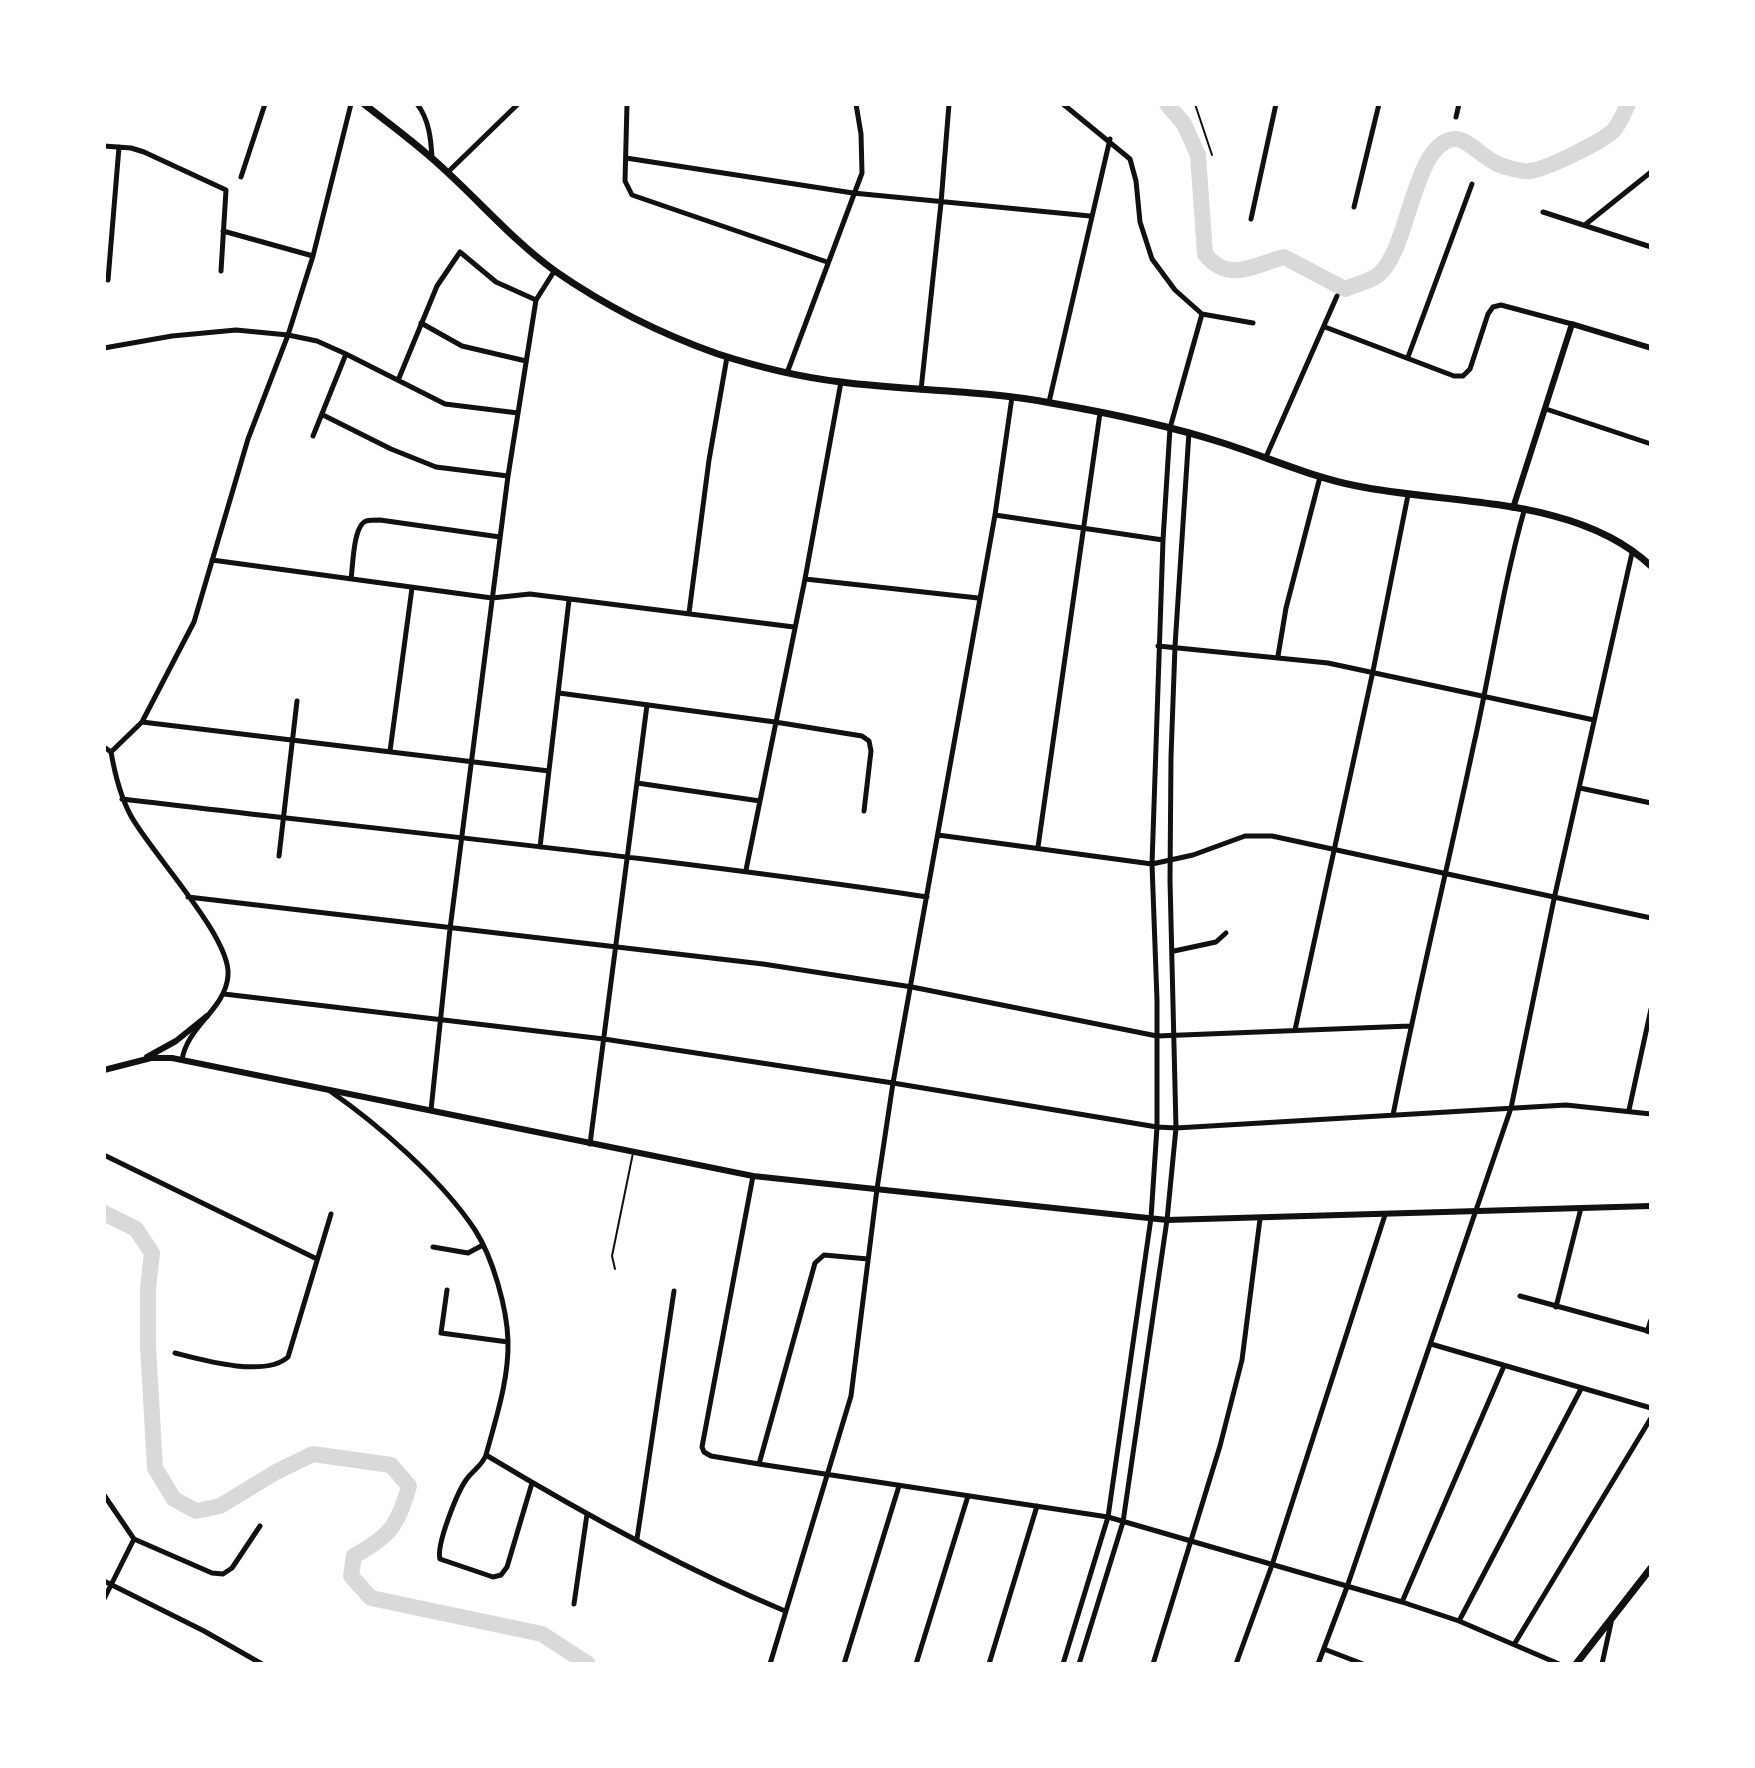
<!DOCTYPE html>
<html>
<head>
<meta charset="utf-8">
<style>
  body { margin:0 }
  #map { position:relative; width:1755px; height:1768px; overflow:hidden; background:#fff; font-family:Lato,sans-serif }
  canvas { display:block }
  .frame { position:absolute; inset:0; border:106px solid #fff; pointer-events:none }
</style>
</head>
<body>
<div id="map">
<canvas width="1755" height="1768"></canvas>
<div class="frame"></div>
</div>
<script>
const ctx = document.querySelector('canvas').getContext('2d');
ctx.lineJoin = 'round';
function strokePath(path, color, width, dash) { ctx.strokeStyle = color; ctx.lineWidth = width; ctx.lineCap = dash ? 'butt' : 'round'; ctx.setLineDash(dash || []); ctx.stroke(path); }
const river = new Path2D(`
  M1167,104L1184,124L1198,155L1205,254C1229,284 1253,265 1284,257L1345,289C1355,285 1370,281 1378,275C1410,250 1412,144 1454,139C1467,137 1484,160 1500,165C1508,168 1523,172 1530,171C1547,169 1601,142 1613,131C1620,124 1624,112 1628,104
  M104,1213L136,1229L152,1253L148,1289V1346L155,1468L174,1499L196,1511L220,1506L276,1472L313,1454L391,1465L409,1486C398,1526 390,1536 354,1556L351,1576L371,1598L542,1634L588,1664`);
const service = new Path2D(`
  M1195,104L1212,155
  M615,1269L612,1256L633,1153`);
const minor = new Path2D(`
  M417,104C429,119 431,139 432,158
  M627,104L625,181L632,195L827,262
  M1063,104L1130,159L1136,181L1140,222L1152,259L1175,290L1202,314L1253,323
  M1456,117L1459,104
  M104,146L131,148L144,152L226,190L221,271
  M626,158L853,193L1090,216
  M448,172L518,104
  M241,177L265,104
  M1354,207L1379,104
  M1543,212L1651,247
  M1251,219L1276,104
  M1586,224L1651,172
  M223,231L313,256
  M108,280L119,147
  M421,323L462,346L526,361
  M1325,327L1454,376H1463L1470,369L1488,314L1493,307L1501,305L1572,324
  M104,348L172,336L236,330L288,335L317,341L346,354L445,404L518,413
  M1408,357L1472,184
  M787,373L862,173L861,134L856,104
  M399,378L437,286L460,252L496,282L536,300
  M921,390L941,203L949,104
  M1049,402L1110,139
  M1546,409L1651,444
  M323,415L391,449L436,467L508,476
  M313,436L346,354
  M1266,457L1337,296
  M995,515L1163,540
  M212,560L492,598L530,594L794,627
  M351,579C353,566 353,526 366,521C371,520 375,520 380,520L500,537
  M805,579L978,598
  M689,613L709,460L727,357
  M1158,646L1328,663L1594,720
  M1278,656L1286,608L1320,477
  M559,693L775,722L862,736L869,741L871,751L864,811
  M142,722L549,771
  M104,747L111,752
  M390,751L412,588
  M111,752L142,722L194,622L248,439L288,335L313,256L351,104
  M111,752C115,775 120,796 131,816C152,854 232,938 228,976C225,1010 187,1026 182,1060
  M637,783L760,801
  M1580,788L1651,803
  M122,799C391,831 659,857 927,897
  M938,835L1152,864L1193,855L1245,836H1272L1651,918
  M540,847L569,600
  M1038,847L1100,413
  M279,856L297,701
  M746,870L805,579L841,382
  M188,897L763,964L912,987L1157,1036L1410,1026
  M1174,951L1216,942L1226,933
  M224,994L604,1039L893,1083L1157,1127L1176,1128L1566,1105L1651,1114
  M1295,1030L1373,671L1408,495
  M330,1091C379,1125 442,1180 475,1230C493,1258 507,1308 508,1341C509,1379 496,1418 486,1455C482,1466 473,1470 466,1480C457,1493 436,1545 440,1559L493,1577L501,1575L507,1567L532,1483
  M431,1110L450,929L508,476L536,300L555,270
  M1629,1110L1651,1009
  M1393,1115C1417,992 1447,871 1473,748C1491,669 1502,589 1524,511
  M590,1144L647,705
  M104,1155L317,1259
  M753,1176L702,1447L704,1452L711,1456L759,1464L1108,1517L1402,1602L1459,1621L1559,1664
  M433,1247L468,1253L483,1245
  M447,1290L441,1333L508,1342
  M1520,1296L1648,1331
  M1556,1307L1581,1208
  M1431,1344L1651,1408
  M175,1353C202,1360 265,1378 288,1357L331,1214
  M486,1455C582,1513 682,1568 785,1611
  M759,1464L815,1263L824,1255L868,1259
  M104,1495L134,1539L212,1573L223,1574L232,1568L260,1526
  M637,1539L674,1291
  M104,1581L204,1631L262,1664
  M104,1599L134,1539
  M1402,1602L1504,1366
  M574,1604L587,1514
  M1459,1621L1581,1389
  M1515,1643L1651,1418
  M1324,1649L1363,1664
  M770,1664L851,1396L877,1189L893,1083L995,515L1012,397
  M844,1664L899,1486
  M916,1664L968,1496
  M989,1664L1037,1506
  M1063,1664L1108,1517L1151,1218L1157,1127V1000L1152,864L1163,540L1170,428L1202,314
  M1079,1664L1123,1522L1167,1220L1176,1128L1170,880L1171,757L1175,646L1189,432
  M1153,1664L1220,1446L1242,1360L1260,1219
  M1236,1664L1272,1565L1385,1215
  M1318,1664L1347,1587L1511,1108L1554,899L1632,553
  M1602,1664L1611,1623`);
const tertiary = new Path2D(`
  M1513,508L1572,324L1651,348
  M147,1057L176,1041L207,1016
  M104,1070L151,1058H172L753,1176L1167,1220L1651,1206
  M1651,1321L1648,1331L1651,1332`);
const secondary = new Path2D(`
  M364,104C392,126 420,146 446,171C482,204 515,242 555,271C604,305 661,334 718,354C758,367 799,377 841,382C911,391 982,390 1051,403C1109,413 1167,425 1223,443C1267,457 1311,477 1357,486C1451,505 1577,496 1651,566
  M1576,1664L1651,1568`);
strokePath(river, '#d9d9d9', 16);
strokePath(service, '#111', 2);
strokePath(minor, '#111', 5);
strokePath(tertiary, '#111', 6);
strokePath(secondary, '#111', 7);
</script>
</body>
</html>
